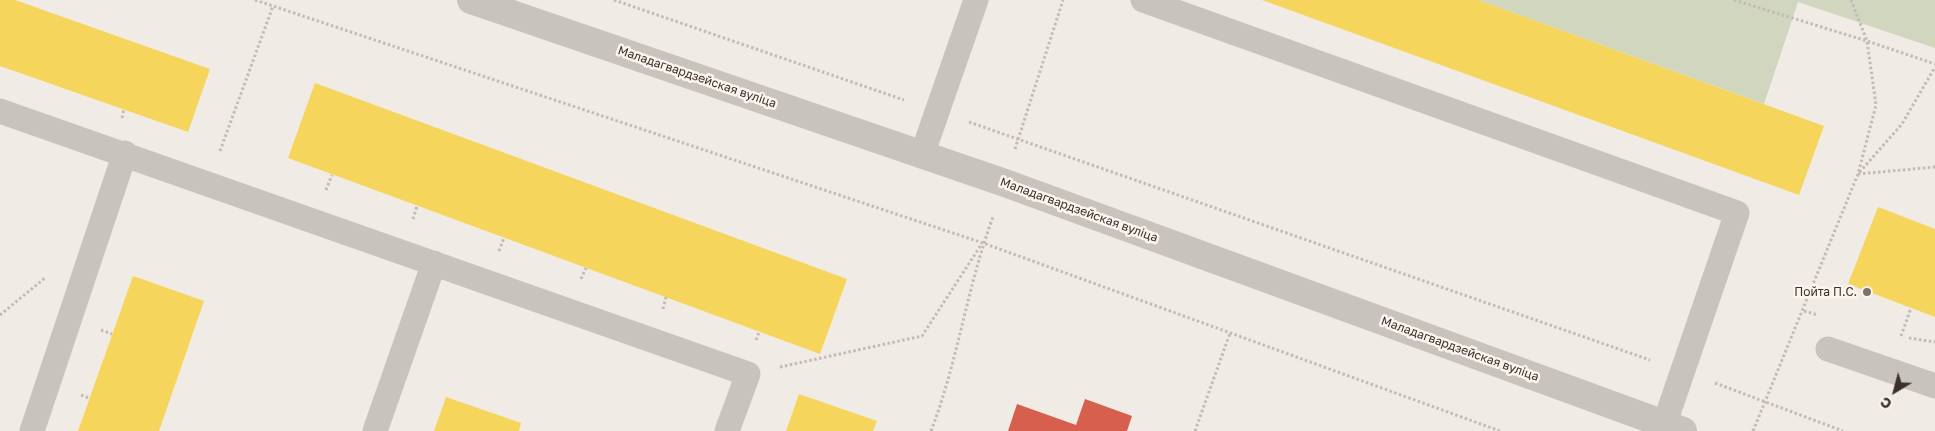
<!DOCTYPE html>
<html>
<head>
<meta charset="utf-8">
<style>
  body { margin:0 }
  #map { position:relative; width:1935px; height:431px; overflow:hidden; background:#f0ebe5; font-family:"Golos Text",sans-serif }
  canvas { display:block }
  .north { position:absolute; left:1870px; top:366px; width:50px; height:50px; -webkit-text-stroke:4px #fbf5ee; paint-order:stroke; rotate:217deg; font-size:14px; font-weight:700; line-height:20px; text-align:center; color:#3b302b }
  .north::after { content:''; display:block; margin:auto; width:18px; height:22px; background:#3b302b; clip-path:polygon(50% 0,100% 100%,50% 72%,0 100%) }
</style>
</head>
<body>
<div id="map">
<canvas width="1935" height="431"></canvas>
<div class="north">С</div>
</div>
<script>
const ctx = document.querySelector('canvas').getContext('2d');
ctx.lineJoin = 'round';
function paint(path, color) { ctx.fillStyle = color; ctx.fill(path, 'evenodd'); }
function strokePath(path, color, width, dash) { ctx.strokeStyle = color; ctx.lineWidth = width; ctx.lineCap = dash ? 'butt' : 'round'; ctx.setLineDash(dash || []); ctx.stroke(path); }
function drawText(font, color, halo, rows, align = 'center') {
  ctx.font = font + ' "Golos Text",sans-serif'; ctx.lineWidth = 5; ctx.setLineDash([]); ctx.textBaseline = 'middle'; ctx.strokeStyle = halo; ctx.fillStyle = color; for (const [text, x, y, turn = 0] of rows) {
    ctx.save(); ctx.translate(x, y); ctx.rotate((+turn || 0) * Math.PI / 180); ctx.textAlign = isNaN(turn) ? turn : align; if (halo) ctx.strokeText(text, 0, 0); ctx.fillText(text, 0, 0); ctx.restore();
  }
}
const green = new Path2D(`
  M1478,0H1935V48L1798,2L1764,104Z`);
const homes = new Path2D(`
  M0,0H15L210,69L188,132L0,66Z
  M1262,0H1478L1824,126L1799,195Z
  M315,83L847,279L820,354L288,158Z
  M1878,207L1935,229V317L1848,284Z
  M133,276L204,301L159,431H78Z
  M799,394L877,421L873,431H786Z
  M446,397L521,423L519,431H434Z`);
const shops = new Path2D(`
  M1085,399L1132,416L1127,431H1008L1017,404L1076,425Z`);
const path = new Path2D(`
  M255,0L983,243L1500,431
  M614,0L904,100
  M1734,0L1867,41L1935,64
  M1851,0L1867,41L1876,105L1858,174L1935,167
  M122,118L124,109
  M969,122L1650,360
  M1015,149L1063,0
  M220,151L273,6
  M326,190L332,175
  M413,219L417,206
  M499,251L504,238
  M581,279L586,268
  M663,309L666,297
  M1804,311L1818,315
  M0,315L46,277
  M101,330L112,334
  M1901,336L1911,308
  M1909,338L1935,342
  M756,340L759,332
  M780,367L922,336L981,245
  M1715,383L1843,431
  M81,395L89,398
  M931,431C958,361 967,287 993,217
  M1195,431L1230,333
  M1753,431L1858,174L1902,124L1935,67`);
const service = new Path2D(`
  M1143,0L1737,213L1662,431
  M0,111L748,374L727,431
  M922,155L976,0
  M1828,349L1935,386
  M32,431L125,153
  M375,431L434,263`);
const minor = new Path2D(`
  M471,0L1005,183L1683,431`);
const markers = [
  [1867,292,5,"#7a716c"]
];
const streetNames = [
  ["Маладагвардзейская вуліца",697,77,19],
  ["Маладагвардзейская вуліца",1079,210,20],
  ["Маладагвардзейская вуліца",1460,349,20]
];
const poiNames = [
  ["Пойта П.С.",1857,292]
];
paint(green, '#d1d6bf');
paint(homes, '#f6d55c');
paint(shops, '#d6604d');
strokePath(path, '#c2bbb6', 3, [2.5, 2.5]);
strokePath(service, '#c9c3be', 25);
strokePath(minor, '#c9c3be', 28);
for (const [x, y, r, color] of markers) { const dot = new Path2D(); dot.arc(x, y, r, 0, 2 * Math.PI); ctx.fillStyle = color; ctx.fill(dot); strokePath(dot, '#fbf5ee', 2); }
drawText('12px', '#3b302b', '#fbf5ee', streetNames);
drawText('12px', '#3b302b', '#fbf5ee', poiNames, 'right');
</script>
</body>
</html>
